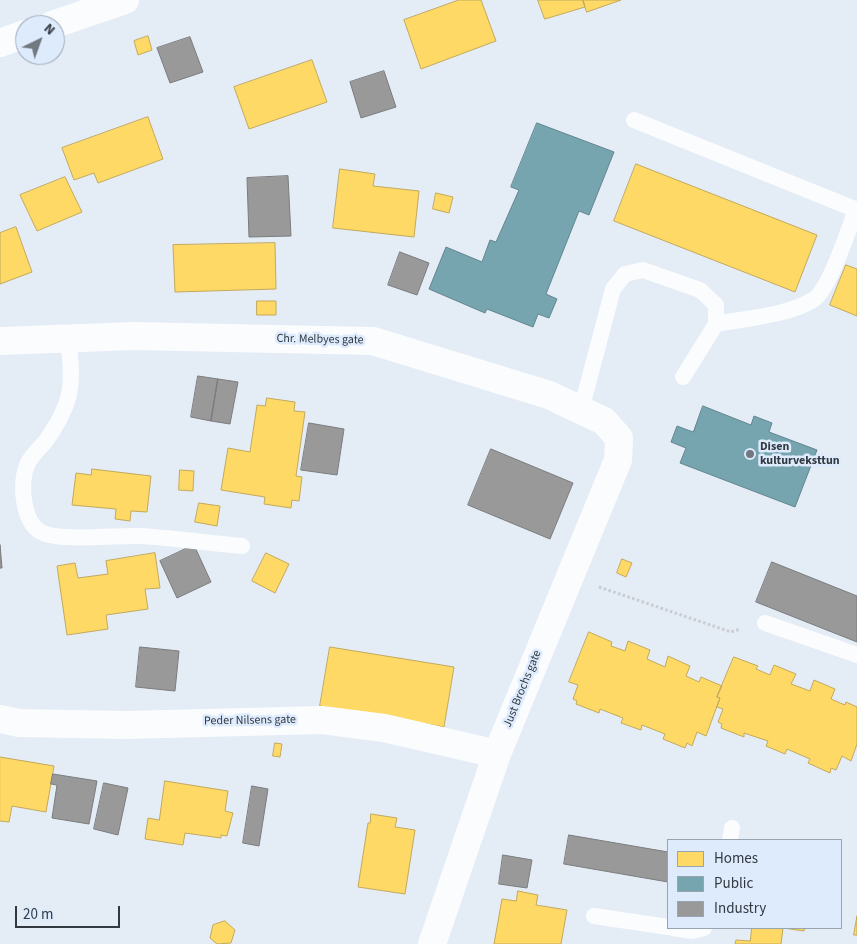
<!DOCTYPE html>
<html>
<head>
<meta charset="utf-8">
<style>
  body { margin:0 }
  #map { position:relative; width:857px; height:944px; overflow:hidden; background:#e4ecf6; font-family:"Source Sans 3",sans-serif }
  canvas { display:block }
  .legend { position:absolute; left:667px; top:839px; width:175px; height:90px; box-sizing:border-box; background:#ddebfd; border:1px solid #99a4b1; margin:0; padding:6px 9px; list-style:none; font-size:15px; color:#333940 }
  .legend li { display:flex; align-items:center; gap:10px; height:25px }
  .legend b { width:25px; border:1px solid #99a4b1 }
  .north { position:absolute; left:15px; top:15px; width:50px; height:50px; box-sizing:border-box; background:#ddebfd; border:1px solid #99a4b1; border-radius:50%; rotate:42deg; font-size:14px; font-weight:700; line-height:20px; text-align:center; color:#333940 }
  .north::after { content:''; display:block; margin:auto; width:18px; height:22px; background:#717880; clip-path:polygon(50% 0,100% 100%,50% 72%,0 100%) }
  .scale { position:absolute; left:15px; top:906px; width:105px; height:22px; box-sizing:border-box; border:2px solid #333940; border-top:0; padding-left:6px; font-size:15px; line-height:18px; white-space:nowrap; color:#333940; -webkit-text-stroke:4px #ddebfd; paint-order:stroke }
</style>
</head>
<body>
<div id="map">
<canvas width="857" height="944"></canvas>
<ul class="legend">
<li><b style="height:14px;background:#ffd966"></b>Homes</li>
<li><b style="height:14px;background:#76a5af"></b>Public</li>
<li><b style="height:14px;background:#999"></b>Industry</li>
</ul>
<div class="north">N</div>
<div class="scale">20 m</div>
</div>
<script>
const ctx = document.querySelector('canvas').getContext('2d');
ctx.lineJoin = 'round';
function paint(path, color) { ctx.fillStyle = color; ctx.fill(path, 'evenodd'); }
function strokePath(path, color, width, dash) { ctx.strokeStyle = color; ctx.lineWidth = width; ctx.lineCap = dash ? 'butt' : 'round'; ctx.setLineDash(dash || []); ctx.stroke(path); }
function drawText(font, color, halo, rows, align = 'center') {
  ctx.font = font + ' "Source Sans 3",sans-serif'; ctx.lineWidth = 5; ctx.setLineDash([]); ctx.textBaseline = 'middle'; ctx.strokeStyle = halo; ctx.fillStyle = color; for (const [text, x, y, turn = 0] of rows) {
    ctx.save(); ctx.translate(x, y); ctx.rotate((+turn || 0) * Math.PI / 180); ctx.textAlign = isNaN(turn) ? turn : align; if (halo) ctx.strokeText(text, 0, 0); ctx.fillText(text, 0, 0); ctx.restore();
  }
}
const homes = new Path2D(`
  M459,0H481L496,41L421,69L404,20Z
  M538,0H583L585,7L545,19Z
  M583,0H621L587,12Z
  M148,36L152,50L138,55L134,41Z
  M312,60L327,102L249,129L234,87Z
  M148,117L163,159L98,183L94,173L74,180L62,148Z
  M636,164L817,235L795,292L614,221Z
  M340,169L375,174L373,186L419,191L414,237L333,228Z
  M65,177L82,212L37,231L20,195Z
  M436,193L453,197L449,213L433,209Z
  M16,227L32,272L0,284V233Z
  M275,243L276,289L175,292L173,245Z
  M846,265L857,269V316L830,305Z
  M257,301H276V315H257Z
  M267,398L295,402L294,411L305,412L296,476L302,477L299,501L292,500L291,508L264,504L265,497L221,490L228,448L250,452L257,405L265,406Z
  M92,469L151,476L147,512L131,511L130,521L115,519L116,509L72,505L76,473L91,475Z
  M180,470L194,471L193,491L179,490Z
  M199,503L220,506L217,526L195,522Z
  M155,553L160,588L145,589L148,609L106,615L108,629L67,635L57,566L75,563L78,578L108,574L106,561Z
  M266,553L289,564L275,593L252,581Z
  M622,559L632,563L626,577L617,573Z
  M589,632L612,642L611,646L625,651L628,641L650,650L647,659L665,667L668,656L690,666L686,676L699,682L701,677L722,686L717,697L720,698L706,736L697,732L692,746L687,743L685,748L663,739L665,734L642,725L641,730L621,723L623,718L600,709L599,713L576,704L577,701L573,699L578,685L569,682Z
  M330,647L454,667L444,727L320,706Z
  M734,657L758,666L756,669L770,675L774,665L796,674L791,684L810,691L814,680L835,689L831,699L845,705L846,702L857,707V744L851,761L842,756L836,770L831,768L830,773L808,763L810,759L787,749L785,754L766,746L768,741L744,733V737L721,728L722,724L718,722L723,709L717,707L720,698L717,697Z
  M275,743L282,744L280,757L273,756Z
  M0,757L54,766L46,812L12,806L9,822L0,821Z
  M165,781L228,791L225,811L233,813L227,836L221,835V838L185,833L183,845L145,839L148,818L159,820Z
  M371,814L397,818L395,827L415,830L405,894L358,887L368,823H370Z
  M518,891L538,895L536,905L567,910L561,944H494L502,899L516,901Z
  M857,916V935H854Z
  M225,921L235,930L231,943L217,944L210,938L213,925Z
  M752,928H805L804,931L783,928L781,944H735L736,940L750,941Z`);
const public = new Path2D(`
  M537,123L614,152L589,215L579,211L546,294L557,299L549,318L538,314L533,327L487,309L485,313L429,289L446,247L482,262L490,240L496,242L519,190L511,187Z
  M703,406L751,425L754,416L772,423L769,432L817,450L795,507L680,463L686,448L671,442L677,426L693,432Z`);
const industry = new Path2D(`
  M190,37L203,72L170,83L157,48Z
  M384,71L396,107L361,118L350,82Z
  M288,176L291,236L249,237L247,178Z
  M400,252L429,263L417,295L388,285Z
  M198,376L218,379L211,421L191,417Z
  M218,379L238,382L230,424L211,421Z
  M309,423L344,429L337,475L301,470Z
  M491,449L573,483L550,539L468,505Z
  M0,545L2,568H0Z
  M194,545L211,582L177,598L160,561Z
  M772,562L857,596V642L756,602Z
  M140,647L179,651L175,691L136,687Z
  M53,774L97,781L89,824L52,818L57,785L51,784Z
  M104,783L128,788L118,835L94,829Z
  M252,786L268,789L259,846L243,843Z
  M569,835L668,852V882L564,864Z
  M503,855L532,860L527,888L499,884Z`);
const path = new Path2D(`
  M599,587L731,632L740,629`);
const lane = new Path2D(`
  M634,120L857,210
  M716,324C747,318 786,316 813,300C830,289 848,230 856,210
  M68,338C74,385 73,403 45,442C39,449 32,455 28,463C19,480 22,522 41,532C59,542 117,535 140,536C174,538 208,543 242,546
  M581,410L613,289L625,274L643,270L700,290L716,305V324L683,377
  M765,623L857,655
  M730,840L732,828
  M594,916L668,927
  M673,928L692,931L704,928`);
const street = new Path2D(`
  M52,25L125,0
  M0,43L25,34
  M0,341L134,336L373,341L549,395L604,421L619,438L618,460L497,754L432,944
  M0,719L19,723L126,725L322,720L384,728L497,754`);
const markers = [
  [750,454,5,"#717880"]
];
const streetNames = [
  ["Chr. Melbyes gate",320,340,1],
  ["Just Brochs gate",523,689,-68],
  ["Peder Nilsens gate",250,721,-1]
];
const poiNames = [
  ["Disen",760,447],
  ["kulturveksttun",760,461]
];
paint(homes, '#ffd966');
strokePath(homes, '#c2a95b', 1);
paint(public, '#76a5af');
strokePath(public, '#62858e', 1);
paint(industry, '#999');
strokePath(industry, '#7a7c7e', 1);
strokePath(path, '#caccd0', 3, [2.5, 2.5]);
strokePath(lane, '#fbfcfe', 16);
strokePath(street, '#fbfcfe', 28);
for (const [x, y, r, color] of markers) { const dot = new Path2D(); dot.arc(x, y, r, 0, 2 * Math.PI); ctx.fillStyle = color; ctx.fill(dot); strokePath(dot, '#ddebfd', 2); }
drawText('12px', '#333940', '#ddebfd', streetNames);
drawText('bold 12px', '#333940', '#ddebfd', poiNames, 'left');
</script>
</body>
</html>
